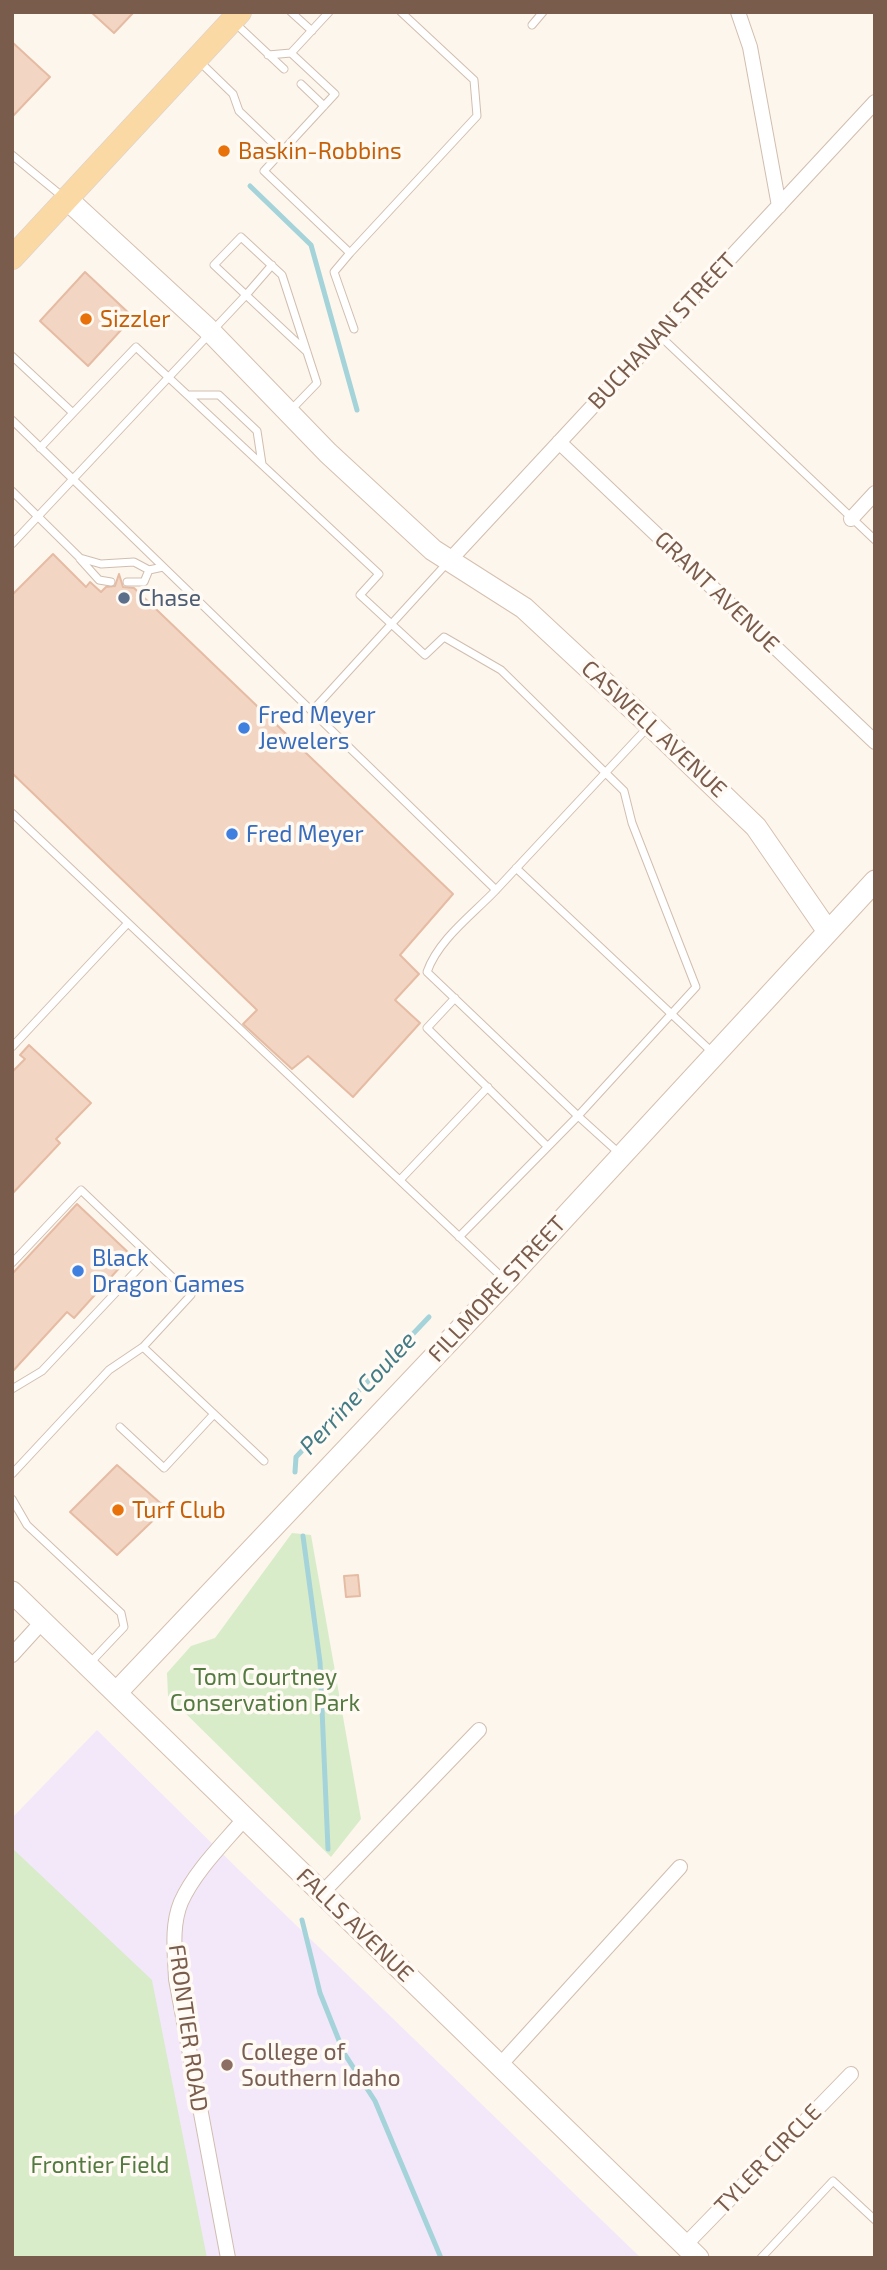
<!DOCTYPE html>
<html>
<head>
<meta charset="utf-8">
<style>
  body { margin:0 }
  #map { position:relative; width:887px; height:2270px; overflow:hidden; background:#fdf6ec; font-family:"Exo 2",sans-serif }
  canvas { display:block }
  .frame { position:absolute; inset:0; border:14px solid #7a5c4d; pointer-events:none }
</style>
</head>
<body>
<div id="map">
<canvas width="887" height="2270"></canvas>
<div class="frame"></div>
</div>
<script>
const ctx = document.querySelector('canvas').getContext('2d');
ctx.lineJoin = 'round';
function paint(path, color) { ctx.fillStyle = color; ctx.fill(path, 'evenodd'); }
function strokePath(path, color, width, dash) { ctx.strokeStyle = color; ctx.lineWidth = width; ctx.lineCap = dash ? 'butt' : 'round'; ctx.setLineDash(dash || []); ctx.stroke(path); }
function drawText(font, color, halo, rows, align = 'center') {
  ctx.font = font + ' "Exo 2",sans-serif'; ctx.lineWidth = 7; ctx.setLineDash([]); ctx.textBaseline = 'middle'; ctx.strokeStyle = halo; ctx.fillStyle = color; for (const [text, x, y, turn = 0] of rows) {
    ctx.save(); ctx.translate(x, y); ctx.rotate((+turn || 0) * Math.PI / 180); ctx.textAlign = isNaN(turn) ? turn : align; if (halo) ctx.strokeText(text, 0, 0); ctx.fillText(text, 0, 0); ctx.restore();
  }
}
const education = new Path2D(`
  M97,1730L241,1872L641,2258H12V1818Z`);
const green = new Path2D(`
  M292,1533L311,1535L361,1819L331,1857L168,1696L167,1673L191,1646L215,1638Z
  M12,1848L152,1980L207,2258H12Z`);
const stream = new Path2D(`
  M250,186L311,245L357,410
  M295,1472L296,1457L429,1317
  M303,1536L320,1662L328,1849
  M302,1920L320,1993L344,2053L375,2101L441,2258`);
const building = new Path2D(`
  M91,12H134L114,33Z
  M12,42L50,77L12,117Z
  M85,272L133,317L88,366L40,321Z
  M53,554L86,587L90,582L101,592L106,587L115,586L119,574L123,587L134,588L453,894L400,955L419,974L395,1000L420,1023L353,1097L308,1056L292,1069L243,1024L257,1010L12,773V595Z
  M29,1045L91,1103L56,1139L60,1143L12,1194V1072L25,1059L20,1055Z
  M77,1204L131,1255L74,1318L67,1312L12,1372V1274Z
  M117,1465L166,1508L117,1555L70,1512Z
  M358,1575L360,1596L346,1597L344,1576Z`);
const lane = new Path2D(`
  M291,12L312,31
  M329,12L291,53L335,94L264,171L350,253L477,116L474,80L401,12
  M235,23L284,69
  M532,25L543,12
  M268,55L291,53
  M200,62L233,94L239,111L282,152
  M301,84L324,106
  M12,155L63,197
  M350,253L334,272L354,329
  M272,265L246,295L307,352
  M659,335L875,540
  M12,356L73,413L136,347L379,574L360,595L425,655L444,637L501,670L624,791L632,823L696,987L578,1116L427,972C438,940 472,915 495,891C546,836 598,781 649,726
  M188,395H219L257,431L262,464
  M12,420L496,890
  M40,448L73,413
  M12,491L80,558L101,564L134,562L149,570L163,567
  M12,544L246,295L214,265L241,237L282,275L317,383L290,411
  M80,559L99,580L111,582
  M127,582H144L149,570
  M312,711L448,562
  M12,813L505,1280
  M516,868L713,1053
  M455,998L427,1028L547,1146
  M12,1047L128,923
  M400,1180L488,1087
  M459,1237L578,1116L620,1154
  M12,1263L81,1190L191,1295L143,1347L264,1461
  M12,1389L42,1371L150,1256
  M120,1427L164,1468L214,1414
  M12,1474L109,1370L143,1347
  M12,1499L27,1525L121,1613L124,1627L89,1664
  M761,2258L833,2181L875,2220`);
const street = new Path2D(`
  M738,12L750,47L779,206
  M559,442L875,742
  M851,519L875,493
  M449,561L875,102
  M12,1655L42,1622
  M322,1893L479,1730
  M500,2065L680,1867
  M685,2245L851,2074
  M228,2258L176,1979C175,1954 171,1926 181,1902C195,1871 223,1844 245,1818`);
const secondary = new Path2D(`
  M67,199L207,328L328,453L433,550L524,608L650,725L756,827L827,930
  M12,1592L698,2258
  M116,1693L506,1281L875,881`);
const primary = new Path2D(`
  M12,258L240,12`);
const markers = [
  [224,151,7,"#e8710a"],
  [86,319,7,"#e8710a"],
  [124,598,7,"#5c6f8a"],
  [244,728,7,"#3f7fe0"],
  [232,834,7,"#3f7fe0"],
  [78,1271,7,"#3f7fe0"],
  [118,1510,7,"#e8710a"],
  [227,2065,7,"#8d6e63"]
];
const foodNames = [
  ["Baskin-Robbins",238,151],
  ["Sizzler",100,319],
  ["Turf Club",132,1510]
];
const streetNames = [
  ["BUCHANAN STREET",662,331,-47],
  ["GRANT AVENUE",717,592,44],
  ["CASWELL AVENUE",654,729,43],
  ["FILLMORE STREET",497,1289,-47],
  ["FALLS AVENUE",355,1925,44],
  ["FRONTIER ROAD",188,2028,82],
  ["TYLER CIRCLE",768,2159,-46]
];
const serviceNames = [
  ["Chase",138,598]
];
const shopNames = [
  ["Fred Meyer",258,715],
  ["Jewelers",258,741],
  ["Fred Meyer",246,834],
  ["Black",92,1258],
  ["Dragon Games",92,1284]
];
const parkNames = [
  ["Tom Courtney",265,1677],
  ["Conservation Park",265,1703],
  ["Frontier Field",100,2165]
];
const educationNames = [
  ["College of",241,2052],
  ["Southern Idaho",241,2078]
];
const waterNames = [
  ["Perrine Coulee",358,1393,-47]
];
paint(education, '#f3e8fa');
paint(green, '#d8ecc9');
strokePath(stream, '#a5d3da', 5);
paint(building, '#f3d5c3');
strokePath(building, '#e6bba3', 2);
strokePath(lane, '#d1beb0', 9);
strokePath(street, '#d1beb0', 16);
strokePath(secondary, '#d6c0b0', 23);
strokePath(primary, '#dad1cd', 24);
strokePath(lane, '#fff', 7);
strokePath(street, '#fff', 14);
strokePath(secondary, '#fff', 21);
strokePath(primary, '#fbd9a5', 23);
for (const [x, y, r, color] of markers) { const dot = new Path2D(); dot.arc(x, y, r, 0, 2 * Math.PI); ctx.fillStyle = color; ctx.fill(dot); strokePath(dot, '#fffaf3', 2.5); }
drawText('23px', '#c56008', '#fffaf3', foodNames, 'left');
drawText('23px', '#7a5c4d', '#fffaf3', streetNames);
drawText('23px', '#4e5e75', '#fffaf3', serviceNames, 'left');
drawText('23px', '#366cbe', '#fffaf3', shopNames, 'left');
drawText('23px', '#537a41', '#fffaf3', parkNames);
drawText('23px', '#785e54', '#fffaf3', educationNames, 'left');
drawText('italic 24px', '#437c86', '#fffaf3', waterNames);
</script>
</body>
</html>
